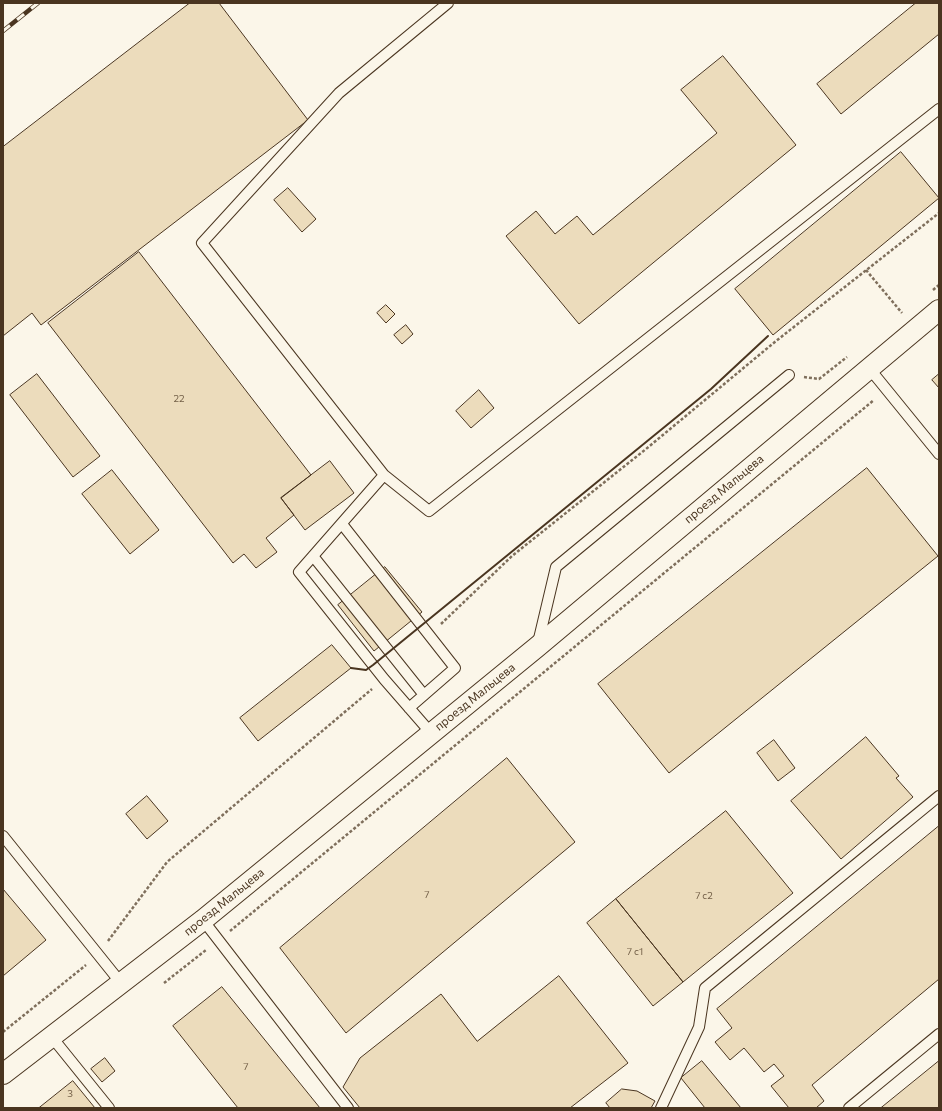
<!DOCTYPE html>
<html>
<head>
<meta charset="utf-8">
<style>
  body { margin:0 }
  #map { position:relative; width:942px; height:1111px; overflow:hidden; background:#fbf6e9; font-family:Commissioner,sans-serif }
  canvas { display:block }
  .frame { position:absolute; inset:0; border:4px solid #4a3520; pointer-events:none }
</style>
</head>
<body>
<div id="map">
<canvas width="942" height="1111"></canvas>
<div class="frame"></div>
</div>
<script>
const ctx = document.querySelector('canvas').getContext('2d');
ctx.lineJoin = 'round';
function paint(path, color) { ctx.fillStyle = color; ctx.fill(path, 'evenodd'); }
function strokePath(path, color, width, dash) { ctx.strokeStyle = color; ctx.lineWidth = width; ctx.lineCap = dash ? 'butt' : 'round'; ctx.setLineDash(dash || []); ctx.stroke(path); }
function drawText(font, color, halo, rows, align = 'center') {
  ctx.font = font + ' Commissioner,sans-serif'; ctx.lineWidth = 3; ctx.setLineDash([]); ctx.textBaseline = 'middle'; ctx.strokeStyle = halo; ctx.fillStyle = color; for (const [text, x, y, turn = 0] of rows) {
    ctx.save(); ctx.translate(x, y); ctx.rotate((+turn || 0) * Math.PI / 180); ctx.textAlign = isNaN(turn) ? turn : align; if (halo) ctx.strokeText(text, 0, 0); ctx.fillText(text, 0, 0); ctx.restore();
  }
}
const building = new Path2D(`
  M190,3H219L308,120L41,325L32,313L3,336V147Z
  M916,3H939V34L841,114L817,84Z
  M723,56L796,145L579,324L506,236L536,211L555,234L577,216L593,235L717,133L681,90Z
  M901,152L939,198L773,335L735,289Z
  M288,188L316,219L302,232L274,200Z
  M139,252L311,475L281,498L294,515L266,538L277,552L256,568L244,554L233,563L48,323Z
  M386,305L395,314L386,323L377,313Z
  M406,325L413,334L402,344L394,335Z
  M37,374L100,456L73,477L10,395Z
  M939,374V388L932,380Z
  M479,390L494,408L471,428L456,411Z
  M330,461L354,493L305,530L281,498Z
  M867,468L938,556L669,773L598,684Z
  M112,470L159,530L130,554L82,494Z
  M385,567L422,612L374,651L338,605Z
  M332,645L351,668L258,741L240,718Z
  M866,737L899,776L896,778L913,797L841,859L791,801Z
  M774,740L795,768L778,781L757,753Z
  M507,758L575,842L346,1033L280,948Z
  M147,796L168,821L147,839L126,814Z
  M726,811L793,893L683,982L616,899Z
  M939,826V979L812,1085L824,1101L816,1108H789L771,1086L784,1076L774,1064L764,1072L744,1048L730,1060L715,1042L732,1028L717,1009Z
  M3,889L46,940L3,976Z
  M616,899L683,982L653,1006L587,923Z
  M559,976L628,1063L570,1108H360L343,1087L360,1058L441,994L477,1041Z
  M222,987L320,1108H238L173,1026Z
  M105,1058L115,1071L102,1082L91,1069Z
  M702,1061L741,1108H705L681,1078Z
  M939,1061V1108H881Z
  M73,1081L95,1108H39Z
  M622,1089L637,1091L655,1101L651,1108H610L606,1103Z`);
const path = new Path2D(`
  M866,270L902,313
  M933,290L939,285
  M804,377L819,379L847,357
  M441,624L512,556L646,449L776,341L939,213
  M230,931L874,400
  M108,941L167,862L372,689
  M164,983L206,950
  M3,1032L86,965`);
const service = new Path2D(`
  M869,368L939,454
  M384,475L429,511L939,109
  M342,524L455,668L409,708
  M313,556L424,695
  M538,643L556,567L789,375
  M431,733L384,679L299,572L384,475L202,243L339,93L448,3
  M3,836L121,983
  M203,920L348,1108
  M51,1036L109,1108
  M661,1108L699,1027L705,988L939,796
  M849,1108L939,1034`);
const minor = new Path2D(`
  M3,1074L203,920L537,647L939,310`);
const rail = new Path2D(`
  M3,31L38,3`);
const wall = new Path2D(`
  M351,668L366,670L373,665L711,389L768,336`);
const numberNames = [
  ["22",179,399],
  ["7",427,895],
  ["7 с2",704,896],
  ["7 с1",635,952],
  ["7",246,1067],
  ["3",70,1094]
];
const streetNames = [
  ["проезд Мальцева",724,489,-40],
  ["проезд Мальцева",475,697,-39],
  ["проезд Мальцева",224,902,-39]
];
paint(building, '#ecdcbc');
strokePath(building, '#4a3520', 1);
strokePath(service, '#4a3520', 12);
strokePath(minor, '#4a3520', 22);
strokePath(path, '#7f6f5c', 2.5, [3, 2]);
strokePath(service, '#fbf6e9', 10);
strokePath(minor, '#fbf6e9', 20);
strokePath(rail, '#4a3520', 4.5);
strokePath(rail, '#fbf6e9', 3, [9]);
strokePath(wall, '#4a3520', 2);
drawText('10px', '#725f47', null, numberNames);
drawText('12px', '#4a3520', '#fbf6e9', streetNames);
</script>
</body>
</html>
